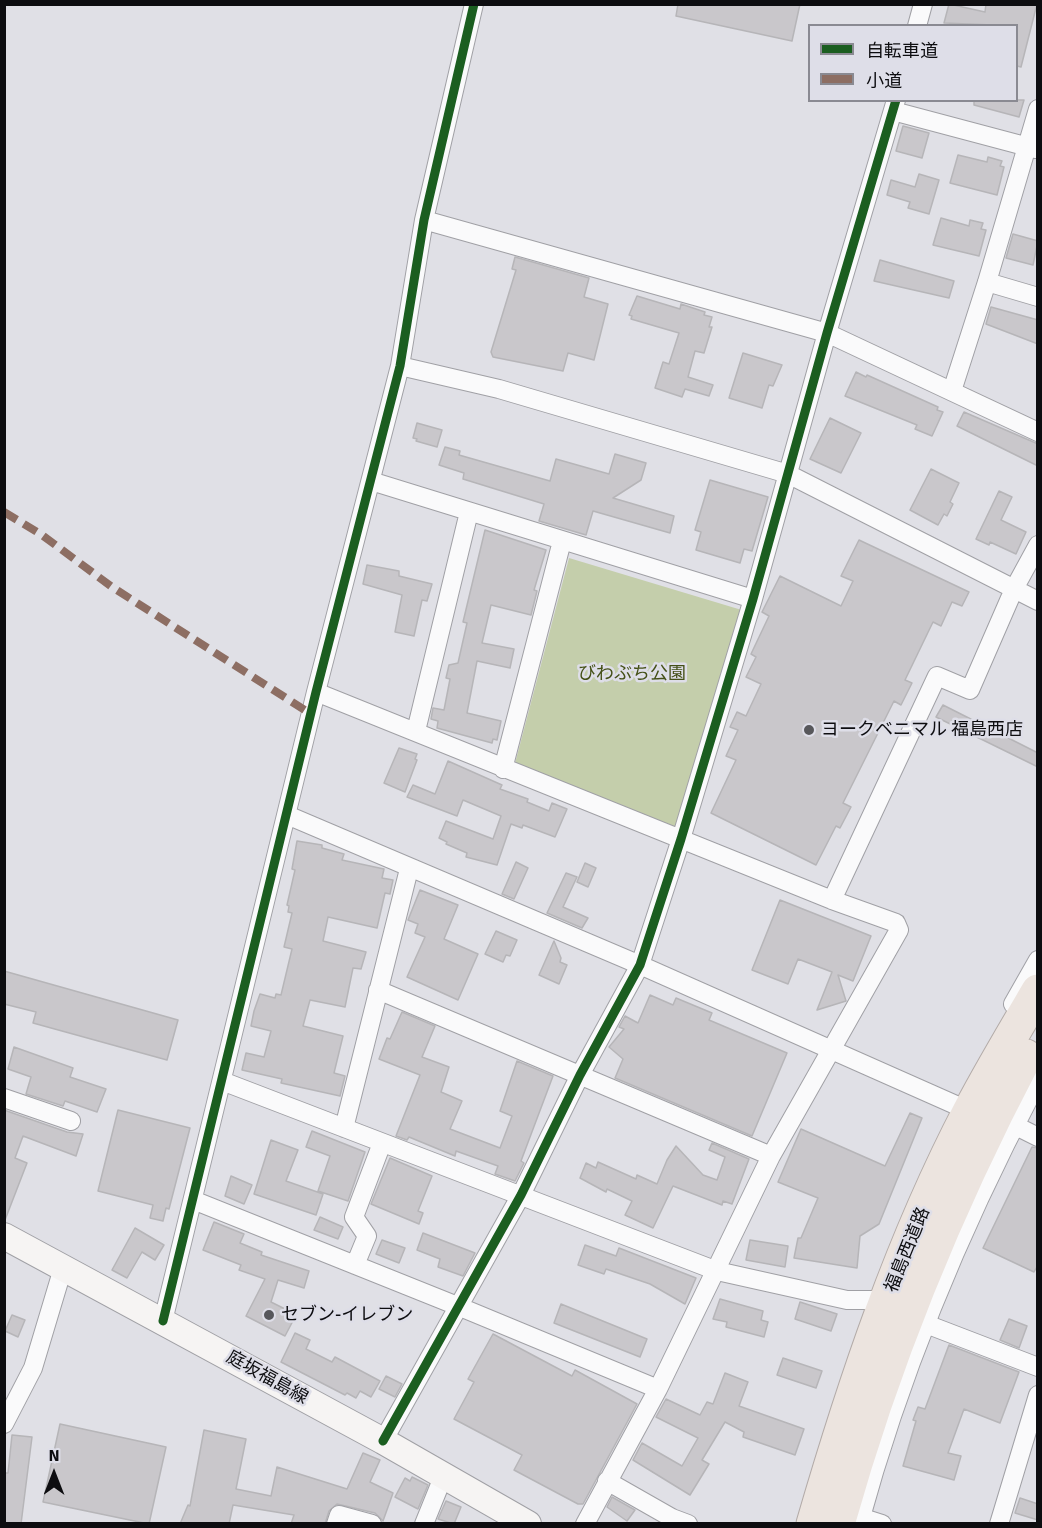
<!DOCTYPE html>
<html>
<head>
<meta charset="utf-8">
<style>
  body { margin:0 }
  #map { position:relative; width:1042px; height:1528px; overflow:hidden; background:#e0e0e6; font-family:Signika,"Noto Sans JP",sans-serif }
  canvas { display:block }
  .frame { position:absolute; inset:0; border:6px solid #0d0d10; pointer-events:none }
  .legend { position:absolute; left:808px; top:24px; width:210px; height:78px; box-sizing:border-box; background:#dedee8; border:2px solid #8a8a92; margin:0; padding:8px 10px; list-style:none; font-size:18px; color:#0d0d10 }
  .legend li { display:flex; align-items:center; gap:12px; height:30px }
  .legend b { width:30px; border:2px solid #8a8a92 }
  .north { position:absolute; left:24px; top:1444px; width:60px; height:60px; -webkit-text-stroke:4px #dedee8; paint-order:stroke; rotate:0deg; font-size:16px; font-weight:700; line-height:24px; text-align:center; color:#0d0d10 }
  .north::after { content:''; display:block; margin:auto; width:21px; height:27px; background:#0d0d10; clip-path:polygon(50% 0,100% 100%,50% 72%,0 100%) }
</style>
</head>
<body>
<div id="map">
<canvas width="1042" height="1528"></canvas>
<div class="frame"></div>
<ul class="legend">
<li><b style="height:8px;background:#1b5e20"></b>自転車道</li>
<li><b style="height:8px;background:#8d6e63"></b>小道</li>
</ul>
<div class="north">N</div>
</div>
<script>
const ctx = document.querySelector('canvas').getContext('2d');
ctx.lineJoin = 'round';
function paint(path, color) { ctx.fillStyle = color; ctx.fill(path, 'evenodd'); }
function strokePath(path, color, width, dash) { ctx.strokeStyle = color; ctx.lineWidth = width; ctx.lineCap = dash ? 'butt' : 'round'; ctx.setLineDash(dash || []); ctx.stroke(path); }
function drawText(font, color, halo, rows, align = 'center') {
  ctx.font = font + ' Signika,"Noto Sans JP",sans-serif'; ctx.lineWidth = 5; ctx.setLineDash([]); ctx.textBaseline = 'middle'; ctx.strokeStyle = halo; ctx.fillStyle = color; for (const [text, x, y, turn = 0] of rows) {
    ctx.save(); ctx.translate(x, y); ctx.rotate((+turn || 0) * Math.PI / 180); ctx.textAlign = isNaN(turn) ? turn : align; if (halo) ctx.strokeText(text, 0, 0); ctx.fillText(text, 0, 0); ctx.restore();
  }
}
const green = new Path2D(`
  M569,558L745,611L680,836L513,771Z`);
const building = new Path2D(`
  M678,4H800L792,41L676,16Z
  M949,4L985,12L986,4H1037L1021,67L1017,66V26L944,23Z
  M974,100H1024L1019,117L974,105Z
  M903,126L929,133L922,158L896,151Z
  M958,155L987,162L988,157L1002,161L1000,166L1004,167L997,195L950,183Z
  M919,174L939,180L929,214L908,208L910,202L887,195L891,180L915,187Z
  M941,218L969,226L970,220L983,223L981,229L986,230L979,256L933,245Z
  M1013,234L1038,241L1033,265L1006,258Z
  M515,257L589,278L584,297L608,304L594,360L568,353L563,371L493,357L491,352L516,270L512,269Z
  M880,260L954,281L949,298L874,281Z
  M637,296L680,309L681,304L705,312L704,315L712,317L709,327H712L704,353L695,351L688,377L713,385L709,396L685,389L682,397L655,388L663,362L669,364L679,333L631,319L632,316L629,315Z
  M991,307L1038,320V344L986,324Z
  M743,353L782,365L773,386L769,385L762,408L729,398Z
  M856,372L866,377L867,375L938,407L937,410L943,412L932,436L915,429L917,425L845,396Z
  M964,412L1038,444V466L957,426Z
  M830,418L861,433L841,473L810,459Z
  M417,423L442,430L437,447L416,441L417,439L413,438Z
  M445,447L460,451L459,455L550,481L556,459L609,474L615,454L646,463L641,480L613,498L674,516L670,533L593,511L586,535L539,521L544,504L463,479L464,473L439,465Z
  M931,469L959,483L950,502L953,504L947,516L944,514L938,525L910,510Z
  M710,480L768,497L752,551L744,549L740,563L696,550L701,532L695,530Z
  M999,491L1012,497L1001,520L1026,532L1016,554L990,542L989,545L976,539Z
  M485,530L546,550L534,590L537,591L531,615L491,605L482,643L514,649L510,668L477,661L467,713L501,721L497,740L493,739L492,743L437,728L438,721L431,719L433,708L444,710L450,679L446,678L449,665L458,663L467,623L463,622Z
  M859,540L969,592L962,606L952,602L941,626L933,622L905,680L912,683L901,705L894,701L843,803L851,807L840,828L836,826L816,865L711,813L736,760L726,756L738,730L730,727L737,712L746,716L761,684L746,677L756,657L751,654L769,616L762,612L780,576L841,606L853,581L841,576Z
  M367,565L399,571V576L432,584L427,601L422,600L414,636L395,632L402,595L363,584Z
  M943,705L1038,753V767L936,717Z
  M399,748L417,754L415,759L417,760L405,792L384,783Z
  M448,761L502,785L500,789L528,799L527,802L549,811L552,803L567,809L555,837L523,825L522,828L511,824L497,865L466,857L467,853L446,844L447,842L439,838L446,821L493,839L501,816L463,800L457,816L407,797L413,785L435,794Z
  M297,841L322,845V848L344,854L342,860L384,869L382,878L393,880L390,894L385,893L377,928L328,917L323,941L366,952L361,969L353,968L345,1007L310,1000L303,1026L343,1036L334,1073L345,1076L340,1096L281,1083L282,1079L242,1070L246,1053L264,1057L271,1031L251,1026L254,1011L260,994L275,998L276,994L281,995L292,949L284,947L292,913L288,912L289,906L287,905L295,870L292,869Z
  M516,862L528,868L514,899L502,894Z
  M585,863L596,868L588,887L577,882Z
  M566,873L577,877L563,907L588,918L582,928L547,913Z
  M420,890L458,905L444,939L478,954L458,1000L407,977L425,937L415,933L418,924L408,920Z
  M780,900L871,936L853,981L838,975L846,1001L817,1010L832,972L798,959L788,984L752,970Z
  M496,931L517,940L510,956L506,955L503,962L485,954Z
  M554,941L561,958L560,962L567,965L559,984L539,975Z
  M4,971L178,1020L167,1060L33,1023L36,1012L4,1004Z
  M650,995L673,1005L676,998L712,1013L709,1020L787,1053L752,1136L615,1078L623,1059L609,1047L624,1029L619,1027L625,1016L638,1023Z
  M402,1012L435,1026L422,1057L449,1067L441,1092L462,1101L450,1129L500,1148L512,1116L500,1111L517,1061L553,1076L521,1161L524,1163L515,1181L495,1174L498,1166L456,1151L455,1156L409,1137L407,1140L396,1136L420,1075L379,1059L387,1038L390,1039Z
  M14,1047L73,1068L70,1077L106,1089L97,1112L65,1101L63,1106L26,1094L31,1077L8,1069Z
  M4,1110L67,1132L83,1134L76,1156L23,1136L15,1158L27,1163L5,1220Z
  M118,1110L190,1128L169,1209L166,1208L163,1221L150,1218L153,1205L98,1191Z
  M910,1113L922,1118L879,1224L860,1236L857,1268L794,1258L798,1238H801L818,1198L778,1182L801,1129L885,1166Z
  M312,1131L365,1152L348,1201L318,1191L330,1156L306,1147Z
  M271,1140L298,1150L286,1181L323,1194L316,1215L254,1194Z
  M712,1143L749,1159L732,1204L723,1201L722,1205L673,1186L653,1228L625,1215L632,1201L607,1189L606,1192L580,1178L586,1163L596,1168L598,1162L636,1179L637,1175L657,1184L667,1160L676,1146L703,1175L717,1180L725,1157L709,1150Z
  M1032,1147L1038,1148V1265L1034,1272L983,1248Z
  M390,1158L432,1176L418,1211L423,1213L419,1224L371,1204Z
  M231,1176L252,1185L244,1204L225,1196Z
  M320,1217L343,1227L338,1239L314,1230Z
  M214,1222L244,1234L240,1243L262,1252L261,1255L309,1271L304,1288L278,1280L271,1302L291,1312L289,1314L295,1317L285,1336L246,1316L265,1279L239,1270L241,1265L203,1250Z
  M135,1228L164,1245L155,1260L142,1252L127,1278L112,1270Z
  M423,1233L475,1253L463,1276L438,1267L440,1259L417,1250Z
  M382,1240L405,1248L399,1263L376,1254Z
  M750,1240L788,1246L785,1267L746,1260Z
  M585,1245L616,1256L619,1248L696,1278L685,1304L650,1284L606,1269L604,1274L578,1265Z
  M720,1299L763,1311L761,1320L768,1322L764,1337L726,1327L727,1322L713,1319Z
  M800,1302L837,1314L831,1331L795,1319Z
  M561,1304L647,1339L640,1357L554,1323Z
  M12,1315L25,1320L18,1337L5,1331Z
  M1009,1319L1027,1326L1019,1348L1000,1340Z
  M295,1333L310,1340L306,1349L332,1362L335,1357L380,1381L371,1397L360,1391L356,1398L347,1393L345,1395L281,1362Z
  M493,1334L572,1376L575,1370L637,1404L583,1504H578L514,1470L522,1455L454,1419L474,1382L468,1379Z
  M949,1345L1019,1372L1000,1423L964,1409L948,1453L961,1456L954,1480L903,1466L916,1421L913,1420L918,1407L925,1409Z
  M783,1358L822,1371L816,1388L777,1375Z
  M725,1373L748,1382L739,1406L804,1429L795,1455L743,1437L744,1432L725,1422L702,1460L709,1464L690,1495L633,1460L642,1443L682,1466L698,1438L656,1417L666,1399L700,1415L707,1402L713,1404Z
  M386,1376L402,1384L395,1397L379,1389Z
  M60,1424L166,1447L149,1524L43,1502Z
  M204,1430L246,1439L236,1489L271,1496L277,1467L347,1489L363,1453L380,1460L370,1482L393,1493L383,1521L375,1513L337,1504L329,1511L325,1524H291L294,1515L233,1505L229,1524H180L188,1505L190,1506Z
  M12,1435L32,1437L21,1524H4V1473H8Z
  M412,1477L428,1485L418,1509L395,1497L405,1478L410,1481Z
  M612,1497L635,1510L627,1521L607,1507Z
  M1020,1498L1038,1504V1520L1015,1513Z
  M446,1501L461,1507L454,1524L438,1519Z`);
const street = new Path2D(`
  M917,26L923,4
  M893,111L1036,149
  M424,220L827,333L1038,432
  M987,282L1038,297
  M400,366L499,389L788,474L1038,601
  M952,391L987,282L1038,109
  M371,481L753,599
  M316,692L832,900L896,923L899,930L771,1156L658,1389L585,1524
  M416,731L469,512
  M503,769L562,541
  M287,815L640,965L958,1106
  M832,900L937,676L970,690L1014,589L1038,545
  M378,990L771,1156
  M1013,1004L1038,960
  M222,1081L717,1271L847,1300H875
  M4,1098L71,1121
  M1014,1125L1038,1137
  M344,1128L409,869
  M193,1200L460,1307L658,1389
  M355,1265L367,1236L354,1217L382,1143
  M163,1321L316,692L400,366L424,220L474,4
  M926,1324L1038,1367
  M4,1424L33,1368L63,1268
  M383,1441L521,1195L580,1075L640,965L681,839L753,599L827,333L896,100
  M607,1481L672,1518L688,1524
  M860,1517L882,1524
  M336,1524L339,1515L372,1524
  M424,1524L443,1477
  M859,1524C901,1370 963,1222 1038,1081
  M999,1524L1038,1395`);
const secondary = new Path2D(`
  M4,1236L383,1441L528,1524`);
const highway = new Path2D(`
  M813,1524C854,1383 902,1240 970,1110C991,1070 1015,1030 1038,991
  M838,1524C884,1360 947,1206 1026,1056`);
const quiet = new Path2D(`
  M4,512L42,535L112,587L311,714`);
const cycleway = new Path2D(`
  M163,1321L316,692L400,366L424,220L474,4
  M383,1441L521,1195L580,1075L640,965L681,839L753,599L827,333L896,100`);
const markers = [
  [809,730,6,"#57575b"],
  [269,1315,6,"#57575b"]
];
const parkNames = [
  ["びわぶち公園",632,674]
];
const poiNames = [
  ["ヨークベニマル 福島西店",821,730],
  ["セブン-イレブン",281,1315]
];
const streetNames = [
  ["福島西道路",908,1250,-68],
  ["庭坂福島線",267,1378,29]
];
paint(green, '#c4ceab');
paint(building, '#c9c7cb');
strokePath(building, '#b6b5b8', 1.5);
strokePath(street, '#a0a0a5', 20);
strokePath(secondary, '#a0a0a5', 28);
strokePath(highway, '#b3aba8', 35);
strokePath(street, '#fafafb', 18);
strokePath(secondary, '#f6f4f3', 26);
strokePath(highway, '#ece4df', 33);
strokePath(quiet, '#8d6e63', 8, [15, 8]);
strokePath(cycleway, '#1b5e20', 9);
for (const [x, y, r, color] of markers) { const dot = new Path2D(); dot.arc(x, y, r, 0, 2 * Math.PI); ctx.fillStyle = color; ctx.fill(dot); strokePath(dot, '#dedee8', 2); }
drawText('18px', '#445017', '#dedee8', parkNames);
drawText('18px', '#0d0d10', '#dedee8', poiNames, 'left');
drawText('18px', '#0d0d10', '#dedee8', streetNames);
</script>
</body>
</html>
